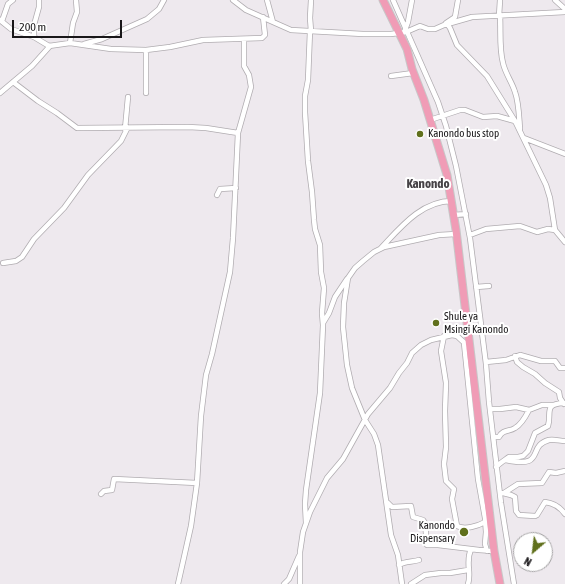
<!DOCTYPE html>
<html>
<head>
<meta charset="utf-8">
<style>
  body { margin:0 }
  #map { position:relative; width:565px; height:584px; overflow:hidden; background:#eee9ee; font-family:"Asap Condensed",sans-serif }
  canvas { display:block }
  .north { position:absolute; left:513px; top:532px; width:40px; height:40px; box-sizing:border-box; background:#fff; border:1px solid #a3a2a3; border-radius:50%; rotate:208deg; font-size:11px; font-weight:700; line-height:16px; text-align:center; color:#191719 }
  .north::after { content:''; display:block; margin:auto; width:14px; height:18px; background:#60701c; clip-path:polygon(50% 0,100% 100%,50% 72%,0 100%) }
  .scale { position:absolute; left:12px; top:20px; width:110px; height:18px; box-sizing:border-box; border:2px solid #191719; border-top:0; padding-left:5px; font-size:12px; line-height:14px; white-space:nowrap; color:#191719; -webkit-text-stroke:3px #fff; paint-order:stroke }
</style>
</head>
<body>
<div id="map">
<canvas width="565" height="584"></canvas>
<div class="north">N</div>
<div class="scale">200 m</div>
</div>
<script>
const ctx = document.querySelector('canvas').getContext('2d');
ctx.lineJoin = 'round';
function strokePath(path, color, width, dash) { ctx.strokeStyle = color; ctx.lineWidth = width; ctx.lineCap = dash ? 'butt' : 'round'; ctx.setLineDash(dash || []); ctx.stroke(path); }
function drawText(font, color, halo, rows, align = 'center') {
  ctx.font = font + ' "Asap Condensed",sans-serif'; ctx.lineWidth = 4; ctx.setLineDash([]); ctx.textBaseline = 'middle'; ctx.strokeStyle = halo; ctx.fillStyle = color; for (const [text, x, y, turn = 0] of rows) {
    ctx.save(); ctx.translate(x, y); ctx.rotate((+turn || 0) * Math.PI / 180); ctx.textAlign = isNaN(turn) ? turn : align; if (halo) ctx.strokeText(text, 0, 0); ctx.fillText(text, 0, 0); ctx.restore();
  }
}
const minor = new Path2D(`
  M233,0L246,10L291,30L363,34H391L406,32L420,26L428,29H435L444,25L472,17L565,12
  M267,0L273,22
  M311,0L310,18L311,31
  M393,0L438,102L446,126L456,166L470,238L486,364L489,402L501,503L514,584
  M555,0L565,9
  M499,16L500,0
  M500,16C501,31 499,48 503,63C505,73 512,82 515,92C519,103 519,117 520,129
  M0,20L11,29L34,37L49,46L70,43L111,49L146,50L170,47L203,40L262,38L265,35L263,17
  M2,21L8,4L13,0
  M446,23L455,17L458,0
  M447,24L450,28L457,45L487,76L515,121L546,185L550,198L555,230L565,242
  M405,30L408,22L412,0
  M34,37V25L39,7V0
  M70,43L73,23L77,12L76,0
  M84,44L102,39L147,19L159,9L164,0
  M391,76L413,73
  M13,82L38,101L57,113L77,128L188,127L206,128L238,133
  M0,93L32,66L50,46
  M146,93V50
  M430,120L460,110H465L483,117L497,116L515,121
  M125,129L128,97
  M524,138L565,154
  M217,195L220,189L236,188
  M454,215L466,214
  M470,235L486,229L520,226L537,232L548,229L555,230
  M381,248C400,228 421,201 452,201
  M3,263L16,261L22,257L34,239L64,208L88,175L121,141L127,129
  M476,287L489,286
  M323,323L329,313L335,297L347,279
  M444,336L441,351L446,383L445,411L446,447L444,464L446,481L454,489L452,499L457,526C465,530 478,526 485,522
  M464,343L478,479L485,518L486,532L485,544L487,551
  M515,356L517,362L523,367L535,374L545,383L559,392L560,398L564,404
  M486,362L506,360L520,355L541,361H555L560,368H565
  M490,409H500L516,407L529,410L542,405H553
  M493,437H499C503,429 509,432 515,428C522,424 526,416 529,410
  M506,460C547,469 526,446 549,440C554,439 560,441 565,441
  M496,467C500,463 505,460 509,457H518L523,456L528,451L535,433L548,426C552,413 543,404 564,403
  M503,493L511,495L515,497L516,511L519,515L535,516L537,515L545,502C554,503 560,507 565,514
  M504,493L518,484L542,483L549,472L556,473L565,471
  M101,494L104,491L112,490L114,479L197,483
  M388,503L392,507L411,506L413,517L423,520L425,523L427,545H438L479,550L494,551
  M306,523L305,504L306,490L320,393L323,325L322,313L324,288L321,272L320,245L315,229L314,220L312,192L308,161L305,112V96L308,80L310,31
  M399,565C404,561 413,562 419,560
  M178,584L191,526L197,483L201,416L206,375L212,354L230,272L233,238L238,133L251,87L249,75L244,66V39
  M284,584L289,579L299,556
  M300,584V552L303,532L310,512L327,478L343,459L368,414L390,388L399,373L407,363L412,353L421,345L431,340L452,335L457,336L470,348
  M402,584L398,555L391,535L378,445L374,434L365,420L352,388L347,365L343,327L344,303L348,278L355,268L363,261L374,252L384,247L439,235L456,234
  M411,584L425,575L441,573H450L468,570
  M468,584C472,572 465,563 471,549`);
const highway = new Path2D(`
  M383,0L407,49L412,69L424,100L447,175L456,230L494,551L500,584`);
const markers = [
  [420,134,4,"#60701c"],
  [436,323,4,"#60701c"],
  [464,532,5,"#60701c"]
];
const poiNames = [
  ["Kanondo bus stop",428,134],
  ["Shule ya",444,317],
  ["Msingi Kanondo",444,330],
  ["Kanondo",455,526,"right"],
  ["Dispensary",455,539,"right"]
];
const quarterNames = [
  ["Kanondo",428,184]
];
strokePath(minor, '#b0acb0', 6);
strokePath(highway, '#c8c7c8', 9);
strokePath(minor, '#fff', 4.5);
strokePath(highway, '#f09cb6', 7);
for (const [x, y, r, color] of markers) { const dot = new Path2D(); dot.arc(x, y, r, 0, 2 * Math.PI); ctx.fillStyle = color; ctx.fill(dot); strokePath(dot, '#fff', 1.5); }
drawText('11px', '#191719', '#fff', poiNames, 'left');
drawText('bold 13px', '#474347', '#fff', quarterNames);
</script>
</body>
</html>
